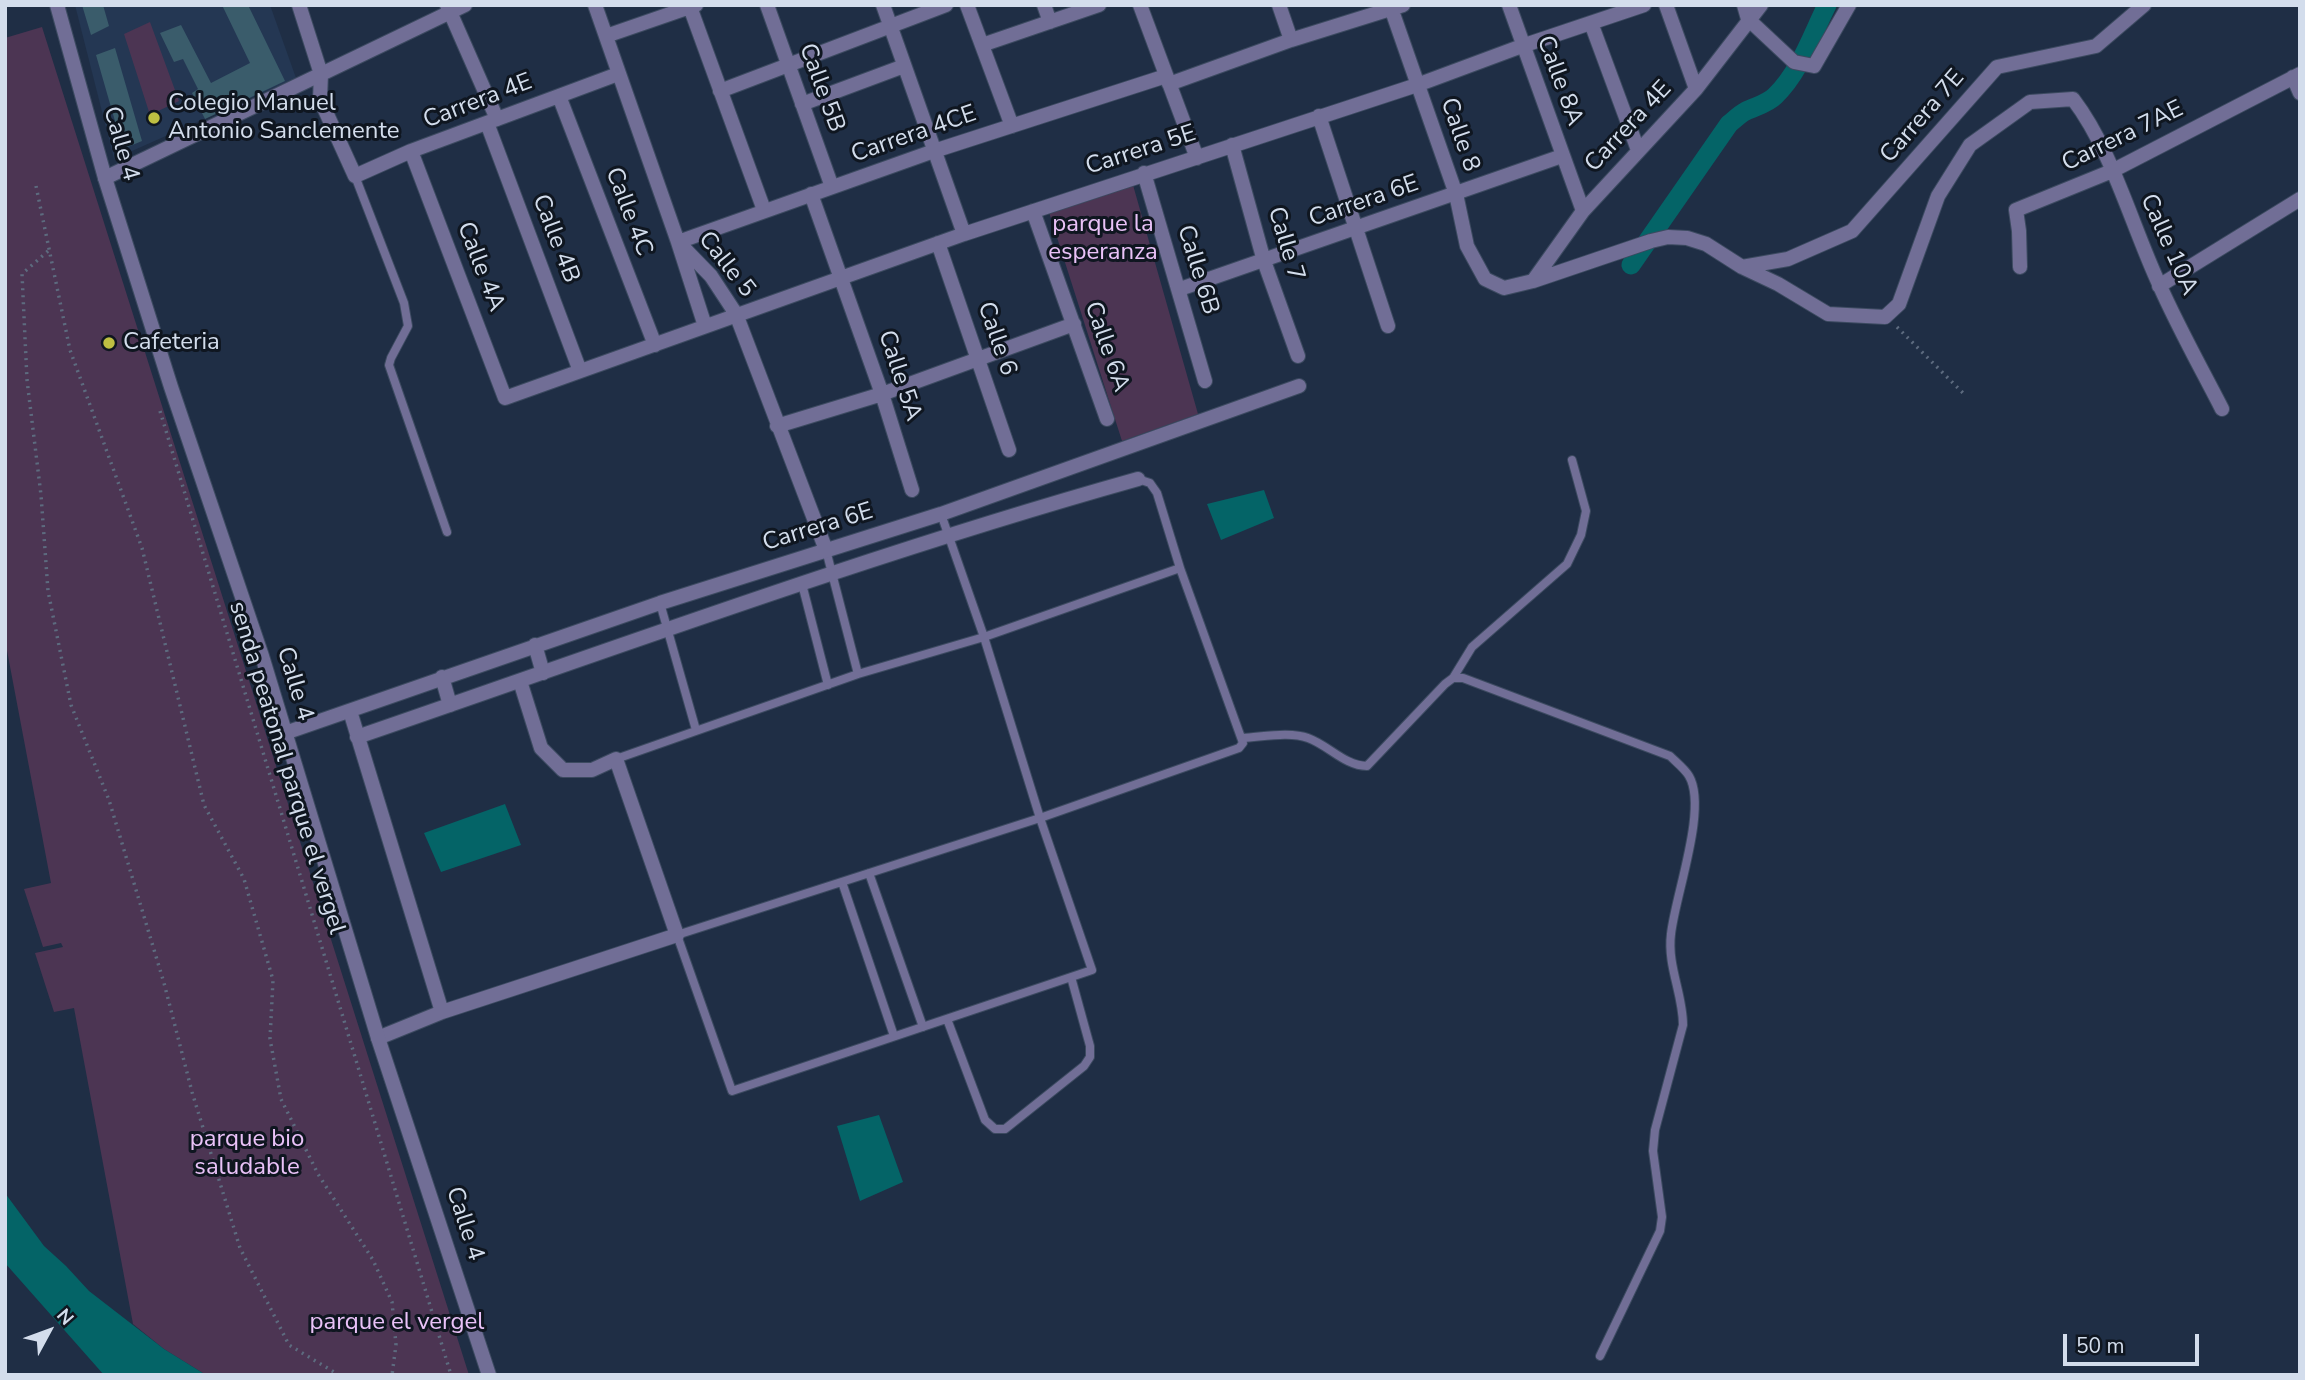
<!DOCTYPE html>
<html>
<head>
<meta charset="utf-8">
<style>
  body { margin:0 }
  #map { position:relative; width:2305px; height:1380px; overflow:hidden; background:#1f2e45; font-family:"Nunito Sans",sans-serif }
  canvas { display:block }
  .frame { position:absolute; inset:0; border:7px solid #d3ddec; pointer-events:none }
  .north { position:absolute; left:14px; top:1296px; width:70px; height:70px; -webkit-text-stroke:5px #0f1620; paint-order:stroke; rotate:49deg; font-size:19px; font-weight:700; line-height:28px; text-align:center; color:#d3ddec }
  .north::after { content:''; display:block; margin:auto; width:24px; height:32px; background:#d3ddec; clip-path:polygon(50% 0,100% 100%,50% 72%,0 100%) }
  .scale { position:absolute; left:2063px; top:1334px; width:136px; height:32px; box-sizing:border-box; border:4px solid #d3ddec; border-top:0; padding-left:9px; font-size:21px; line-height:24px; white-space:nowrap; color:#d3ddec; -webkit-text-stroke:5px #0f1620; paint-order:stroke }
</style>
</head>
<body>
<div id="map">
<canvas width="2305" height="1380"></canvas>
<div class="frame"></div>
<div class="north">N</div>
<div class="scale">50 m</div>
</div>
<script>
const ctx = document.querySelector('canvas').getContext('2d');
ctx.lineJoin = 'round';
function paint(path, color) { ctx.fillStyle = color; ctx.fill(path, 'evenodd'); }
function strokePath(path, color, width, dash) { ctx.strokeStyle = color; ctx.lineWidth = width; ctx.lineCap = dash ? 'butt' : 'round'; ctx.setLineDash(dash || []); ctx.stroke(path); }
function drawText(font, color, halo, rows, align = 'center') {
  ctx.font = font + ' "Nunito Sans",sans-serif'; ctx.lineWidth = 6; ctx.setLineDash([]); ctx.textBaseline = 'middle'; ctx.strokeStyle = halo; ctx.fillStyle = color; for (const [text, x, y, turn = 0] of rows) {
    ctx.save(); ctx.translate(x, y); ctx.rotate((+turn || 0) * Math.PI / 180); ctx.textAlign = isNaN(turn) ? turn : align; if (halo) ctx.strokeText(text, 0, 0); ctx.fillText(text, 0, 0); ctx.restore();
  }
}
const built = new Path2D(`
  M75,5H270L296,78L114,159Z`);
const green = new Path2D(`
  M150,22L179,101L150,115L124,34Z
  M42,27L469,1375H206L164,1349L133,1324L74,1008L54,1012L35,953L63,947L61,943L43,947L24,889L51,883L5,640V38Z
  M1131,178L1198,414L1122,441L1047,206Z`);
const water = new Path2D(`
  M1264,490L1274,518L1221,540L1207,504Z
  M505,804L521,845L441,872L424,833Z
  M879,1115L903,1182L860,1201L837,1126Z
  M5,1193L44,1246L66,1266L89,1291L164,1349L206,1375H104L5,1263Z`);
const canal = new Path2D(`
  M1631,265L1729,124C1734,120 1740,114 1746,111C1756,106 1767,104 1775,96C1800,72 1812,35 1827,5`);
const building = new Path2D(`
  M82,5H103L109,26L91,35Z
  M222,5H248L285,81L205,119L192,93L198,89L183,59L174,62L160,33L181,25L211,83L250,63Z
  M115,48L142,141L123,149L96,55Z`);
const path = new Path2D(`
  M36,186L70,350L142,548L204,805L244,879L273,980L270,1039L281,1099L318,1174L373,1260L392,1302L396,1345L392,1375
  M48,251L22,274L27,380L41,495L48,591L71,705L109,800L164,983L192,1092L240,1248L289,1345L339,1375
  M1897,327L1965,395
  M160,411L451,1375`);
const service = new Path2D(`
  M355,176L404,303L408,326L391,358L389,365L447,532
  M941,514L984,637L1040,818L1239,748L1243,743L1180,568
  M826,550L858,674
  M802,584L828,685
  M660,603L696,730
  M1453,678L1472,647L1567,564L1581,535L1586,511L1572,460
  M1243,738C1262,737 1290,731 1308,738C1328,745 1345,766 1367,766L1445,684L1453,678H1463L1670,756C1676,762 1685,769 1689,776C1708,808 1675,896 1671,934C1667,966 1683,994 1683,1025L1655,1130L1653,1151L1662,1217L1660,1231L1600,1356
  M616,759L858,674L984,637L1180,568L1157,493L1150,483L1138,479
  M1040,818L1092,970L732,1091L677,935Z
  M869,873L923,1027
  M842,882L894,1036
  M947,1019L985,1120L995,1129H1005L1084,1066L1090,1057V1046L1071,977`);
const minor = new Path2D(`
  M299,5L321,74L320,99L355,176L411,151L618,74
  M447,5L497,119
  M595,5L678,242L711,276L736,314L826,550
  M767,5L832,187
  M883,5L964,234
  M967,5L1012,126
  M1044,5L1050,22
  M1140,5L1197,158
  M1279,5L1291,40
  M1390,5L1456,194L1467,246L1485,279L1504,288L1533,281L1651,241L1668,237L1687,238L1706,244L1742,267L1778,284L1828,314L1885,317L1899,304L1938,196L1970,145L2030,102L2073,99C2112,150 2132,226 2159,284C2178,327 2201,368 2222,409
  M1509,5L1583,211
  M1666,5L1696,89
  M1744,5L1748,19L1794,62L1814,66L1849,5
  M690,7L764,210
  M1591,23L1638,150
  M606,36L696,5
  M982,45L1099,5
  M2293,77L2300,93
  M1169,84L1291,40L1403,5
  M720,91L946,5
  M559,96L655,345
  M802,104L904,66
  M1319,116L1388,326
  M487,123L580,371
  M1232,145L1264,261L1298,356
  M411,151L505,398L964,234L1417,85L1522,46L1644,5
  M1144,173L1205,381
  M105,178L465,5
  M811,194L882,394L912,490
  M1033,211L1107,419
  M938,243L1009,450
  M1742,267L1788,259L1852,231L1997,67L2096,46L2144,5
  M2020,267L2019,231L2016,210L2112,171L2300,74
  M1533,281L1583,211L1696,89L1761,5
  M2159,286L2300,199
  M1180,289L1562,156
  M705,326L678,242L934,151L1166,76
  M777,426L882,394L1074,324
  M535,645L543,673
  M442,677L450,705
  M350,711L442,1012
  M285,733L660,603L941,514L1299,386
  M357,737C616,648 874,553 1138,479
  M378,1038L442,1012L677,935L616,759L592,770H563L541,748L520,681`);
const tertiary = new Path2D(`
  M57,5L105,178L171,387L262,656L378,1038L489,1375`);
const markers = [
  [154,118,7,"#bebf42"],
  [109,343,7,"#bebf42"]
];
const streetNames = [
  ["Calle 8A",1559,81,70],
  ["Calle 5B",821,88,70],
  ["Carrera 4E",478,102,-21],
  ["Carrera 7E",1923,117,-49],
  ["Carrera 4E",1629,127,-47],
  ["Carrera 4CE",914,135,-19],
  ["Calle 8",1459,135,71],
  ["Carrera 7AE",2123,137,-26],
  ["Calle 4",120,144,74],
  ["Carrera 5E",1141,151,-18],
  ["Carrera 6E",1364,202,-19],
  ["Calle 4C",628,212,69],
  ["Calle 4B",555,239,69],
  ["Calle 7",1285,244,73],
  ["Calle 10A",2168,245,66],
  ["Calle 5",726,265,52],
  ["Calle 4A",480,267,69],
  ["Calle 6B",1197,270,73],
  ["Calle 6",996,339,71],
  ["Calle 6A",1106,347,71],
  ["Calle 5A",899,376,72],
  ["Carrera 6E",818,528,-17],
  ["Calle 4",294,684,73],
  ["senda peatonal parque el vergel",286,768,73],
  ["Calle 4",464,1224,72]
];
const poiNames = [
  ["Colegio Manuel",168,104],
  ["Antonio Sanclemente",168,132],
  ["Cafeteria",123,343]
];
const parkNames = [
  ["parque la",1103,225],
  ["esperanza",1103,253],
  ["parque bio",247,1140],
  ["saludable",247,1168],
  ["parque el vergel",397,1323]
];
paint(built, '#243753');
paint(green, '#4c3553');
paint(water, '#046467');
strokePath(canal, '#046467', 19);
paint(building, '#3a5c6b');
strokePath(service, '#3c4a60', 10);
strokePath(minor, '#3c4a60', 16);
strokePath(tertiary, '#3c4a60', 16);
strokePath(path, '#5d6b7f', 3.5, [2, 5]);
strokePath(service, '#716e96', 8);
strokePath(minor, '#716e96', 14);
strokePath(tertiary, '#716e96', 14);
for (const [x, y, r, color] of markers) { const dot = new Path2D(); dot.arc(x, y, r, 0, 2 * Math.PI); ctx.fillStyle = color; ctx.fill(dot); strokePath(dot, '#0f1620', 2.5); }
drawText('24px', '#d3ddec', '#0f1620', streetNames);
drawText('24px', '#d3ddec', '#0f1620', poiNames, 'left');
drawText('24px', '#eac2f8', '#0f1620', parkNames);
</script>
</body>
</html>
